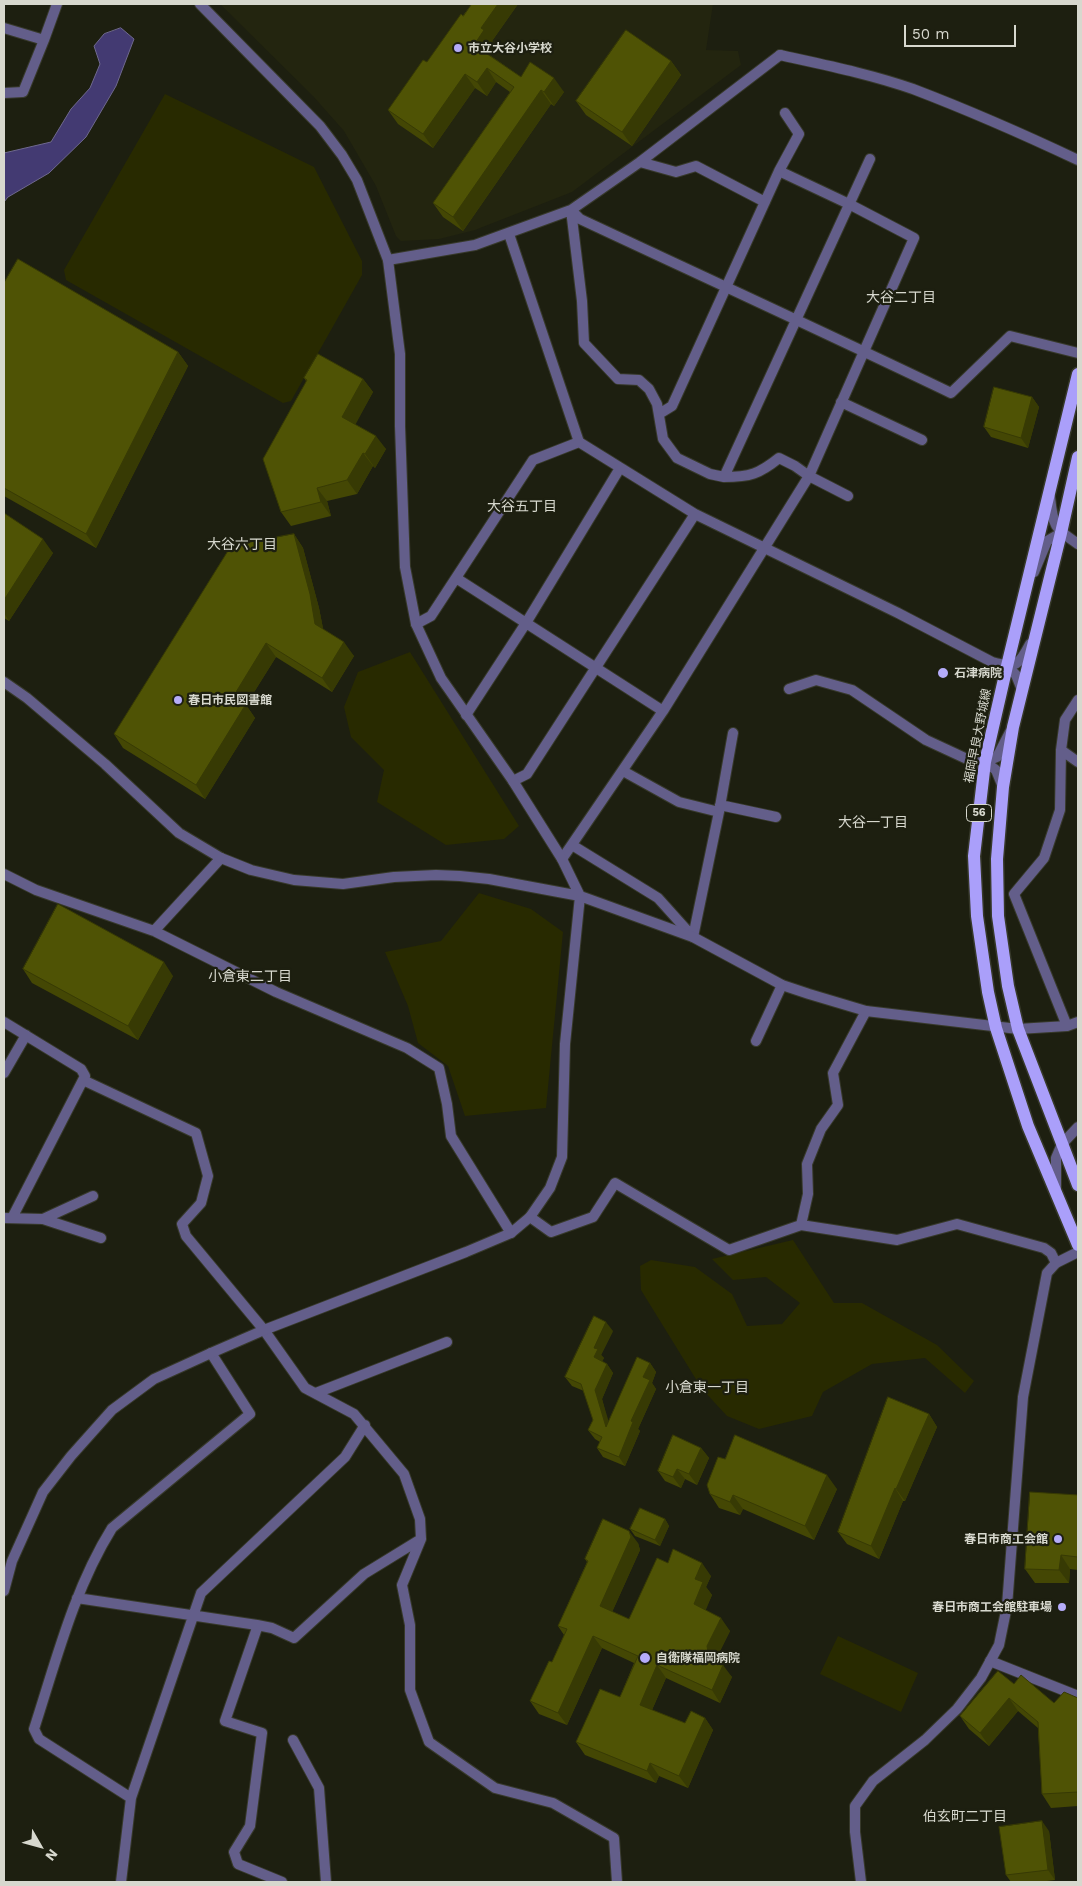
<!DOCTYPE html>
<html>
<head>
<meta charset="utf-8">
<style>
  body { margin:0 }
  #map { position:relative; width:1082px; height:1886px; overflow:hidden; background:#1d1f10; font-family:"Work Sans",sans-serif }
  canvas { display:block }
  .frame { position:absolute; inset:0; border:5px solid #d7d8ce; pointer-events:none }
  .north { position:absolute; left:15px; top:1821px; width:50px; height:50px; -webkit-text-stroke:4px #1d1f10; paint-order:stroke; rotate:128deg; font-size:14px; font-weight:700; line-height:20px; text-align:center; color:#d7d8ce }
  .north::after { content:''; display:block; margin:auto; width:18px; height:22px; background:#d7d8ce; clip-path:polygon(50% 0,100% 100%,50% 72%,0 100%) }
  .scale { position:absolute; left:904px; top:25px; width:112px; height:22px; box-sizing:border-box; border:2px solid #d7d8ce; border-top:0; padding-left:6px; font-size:15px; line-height:18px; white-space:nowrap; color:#d7d8ce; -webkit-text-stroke:4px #1d1f10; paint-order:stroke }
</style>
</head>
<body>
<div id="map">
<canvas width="1082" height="1886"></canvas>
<div class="frame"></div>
<div class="north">N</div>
<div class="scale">50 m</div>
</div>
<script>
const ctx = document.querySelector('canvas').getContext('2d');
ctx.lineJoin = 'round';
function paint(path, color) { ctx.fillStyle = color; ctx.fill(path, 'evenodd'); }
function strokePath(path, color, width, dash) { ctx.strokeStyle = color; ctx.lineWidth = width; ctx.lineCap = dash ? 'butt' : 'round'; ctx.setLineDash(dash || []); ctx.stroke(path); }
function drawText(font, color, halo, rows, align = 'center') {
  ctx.font = font + ' "Work Sans","Noto Sans JP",sans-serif'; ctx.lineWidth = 4.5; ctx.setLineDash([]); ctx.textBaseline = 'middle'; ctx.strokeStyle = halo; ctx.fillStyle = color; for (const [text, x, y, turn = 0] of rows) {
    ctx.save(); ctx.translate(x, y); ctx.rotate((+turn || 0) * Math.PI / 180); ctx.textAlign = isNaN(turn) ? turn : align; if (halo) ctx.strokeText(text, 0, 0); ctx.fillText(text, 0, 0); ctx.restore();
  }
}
const built = new Path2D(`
  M220,4H713L706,50L738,51L741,65L572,192L475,230L439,239L401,241L396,236L376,186L344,131L313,96Z`);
const green = new Path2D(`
  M165,94L314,167L362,261V275L291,401L283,403L66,280L64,270Z
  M410,652L519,826L504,839L446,845L377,802L384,770L351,737L344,707L358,672Z
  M479,893L531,909L563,932L546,1108L465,1116L448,1066L418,1043L408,1006L385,952L441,941Z
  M793,1240L834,1303H862L937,1345L974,1381L965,1393L925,1358L872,1364L823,1392L812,1416L759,1429L727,1416L702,1389L641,1290L640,1266L651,1260L695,1267L732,1294L747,1326L782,1324L800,1303L766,1277L733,1280L712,1259Z
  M838,1636L918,1673L901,1712L820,1674Z`);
const water = new Path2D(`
  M121,28L134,39L116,86L86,137L49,173L8,197L4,202V153L51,142L71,109L90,88L100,64L94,46L104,34Z`);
const minor = new Path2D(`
  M4,28L44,40L57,4
  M4,93L23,92L44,40
  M870,159C821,265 773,371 724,477L710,474L677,458L663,439L657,404L649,389L639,380L618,379L584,343L582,301L571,210L580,219C704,277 828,334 951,393L1010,336L1078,353
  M640,162L676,172L696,166L765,202
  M779,171L799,134L785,113
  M509,234L579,442L695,514L898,613L992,662C1016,669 1019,665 1030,644
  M388,260L475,245L571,210L640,162L780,55
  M841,402L922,440
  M724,477C750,477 759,474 779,458L795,466L809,476L848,496
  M1050,497C1053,526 1054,528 1078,544
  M1034,572L1047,541L1061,533
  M456,578L663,711
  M416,624L431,616L533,460L579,442
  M1007,666L1016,675L1022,690
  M789,689L816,680L852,690L926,740L967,759L985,762L996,770L1003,787
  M466,715L526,623L620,468
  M1061,750L1078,762
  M985,762L997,757L1010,732
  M513,781L527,774L695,514
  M720,805L776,817
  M719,812L733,733
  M572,845L658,898L693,937L719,812L679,802L623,771
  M562,859L663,711L809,476L914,238L849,204L779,171L672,406L659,414
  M4,874L36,890L154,931L276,992L407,1048L439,1068L447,1104L451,1136L511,1233
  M154,931L221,858
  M4,1022L81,1069L85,1076L12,1218
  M1067,1026L1014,894L1044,858L1060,810L1061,750L1065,720L1078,700
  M1018,1029L1067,1026L1078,1022
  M756,1041L782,985
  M4,1073L26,1035
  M83,1080L196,1133L208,1176L201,1203L182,1224L186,1236L264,1330L305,1388L354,1414L404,1474L420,1519L421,1539L402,1585L410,1625V1690L429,1742L495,1788L553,1803L614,1838L617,1882
  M1056,1188V1158L1062,1144L1078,1127
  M530,1217L551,1232L593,1217L615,1183L729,1250L801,1225L897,1240L957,1224L1044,1248L1051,1253L1056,1263
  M4,1218L43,1219L93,1196
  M43,1219L101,1238
  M801,1225L808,1194L807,1164L821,1129L838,1105L833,1073L866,1011
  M316,1393L447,1342
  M77,1598L257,1625L272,1628L294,1638L364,1574L421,1539
  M258,1625L225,1721L262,1733L250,1826L234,1852L238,1864L282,1882
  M990,1661L1078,1696
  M293,1740L319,1788L326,1882
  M131,1798L39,1739L34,1729C56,1661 74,1589 112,1528L250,1414L211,1353
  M121,1882L131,1798L201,1593L345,1457L365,1425`);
const tertiary = new Path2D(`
  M780,55C825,65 870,74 913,89C968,110 1025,135 1078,160
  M4,682L27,698L105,764L179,833L221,858L251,870L294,880L343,884L394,877L436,875L460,876L489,879L580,896L693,937L782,985L809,994L866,1011L1018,1029
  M4,1591L12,1561L43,1492L71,1456L112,1410L154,1379L211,1353L264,1330L466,1252L511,1233L530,1217L550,1188L562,1157L565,1044L580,896L562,859L513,781L441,678L416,624L405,567L400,426V354L388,260L357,180L342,155L320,126L200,4
  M861,1882L855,1832V1806L873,1781L925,1740L957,1709L981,1678L999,1645L1007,1606L1023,1397L1047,1273L1056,1263L1078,1252`);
const primary = new Path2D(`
  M1078,374L1007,666L985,762L974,856L977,916L988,992L996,1028L1028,1126L1078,1245
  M1078,457L1061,533L1013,727L1003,787L997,859L998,916L1008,986L1018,1029L1078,1185`);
const wall = new Path2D(`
  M472,4H518L492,41L494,44L488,54L521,77L564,92L554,106L551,104L463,231L443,217L433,203L510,92L496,82L487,96L475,88L433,148L398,124L388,110L427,62Z
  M671,61L681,75L632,146L586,115L576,101Z
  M4,283L178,352L188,366L96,548L4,496Z
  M304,378L363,379L373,392L355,424L386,449L375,468L373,466L357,494L327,501L331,516L291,526L281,512L306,381Z
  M1032,397L1039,407L1028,448L991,437L984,427Z
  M4,513L53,553L9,621L4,618Z
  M294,534L303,548L319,608L323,629L354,656L332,692L276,657L246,705L255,718L205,799L123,748L114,734Z
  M23,969L173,976L138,1040L32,983Z
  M613,1331L601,1355L604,1358L602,1361L607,1364L613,1373L602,1399L608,1422L650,1363L656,1372L652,1383L656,1389L638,1429L640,1431L625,1466L603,1457L597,1448L600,1442L595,1439L588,1430L593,1420L584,1391L572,1386L565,1377Z
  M929,1414L937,1427L905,1501H903L879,1559L847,1544L838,1532Z
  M701,1448L709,1458L697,1485L685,1479L681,1488L665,1481L658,1471Z
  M725,1459L837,1489L814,1540L743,1509L740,1515L719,1508L710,1494Z
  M1078,1495V1570L1070,1569L1069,1583H1035L1025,1569Z
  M665,1519L669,1526L660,1546L635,1536L630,1529Z
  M638,1543L640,1550L612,1612L629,1619L668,1563L711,1576L706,1587L712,1595L705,1610L730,1631L716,1659V1662L732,1677L720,1703L666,1678L652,1710L685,1723L705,1718L713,1730L688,1788L659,1776L656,1783L585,1755L576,1742L620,1697L634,1663L602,1648L567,1725L539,1714L530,1701L552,1662L564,1635L558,1626L587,1562L585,1559Z
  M1014,1684L1054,1703L1078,1698V1806L1051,1808L1042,1794L1038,1728L1018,1711L989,1746L969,1729L960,1716Z
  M1049,1831L1055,1880L1039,1882H1011L1006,1875Z`);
const shadedWall = new Path2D(`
  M498,4H518L492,41L494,44L484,59L474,45L481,28Z
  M671,61L681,75L632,146L622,132Z
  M487,68L496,82L487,96L477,82Z
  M465,74L475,88L433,148L423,134Z
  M554,78L564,92L554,106L544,92Z
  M541,90L551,104L463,231L453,217Z
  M178,352L188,366L96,548L86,534Z
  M363,379L373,392L352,431L342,417Z
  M1032,397L1039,407L1028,448L1021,438Z
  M376,436L386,449L375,468L365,454Z
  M363,453L373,466L357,494L347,480Z
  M317,488L327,501L331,516L321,502Z
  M294,534L303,548L319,608L325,638L315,624Z
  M43,539L53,553L9,621L4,613V600Z
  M344,642L354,656L332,692L322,678Z
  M266,643L276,657L246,705L255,718L205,799L196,785L233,697Z
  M164,962L173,976L138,1040L128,1026Z
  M606,1322L613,1331L601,1355L604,1358L600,1366L594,1357V1348Z
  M650,1363L656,1372L652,1383L656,1389L638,1429L640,1431L625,1466L619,1457L631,1421L643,1377Z
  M607,1364L613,1373L602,1399L613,1436L606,1427L595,1390Z
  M929,1414L937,1427L905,1501L896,1489Z
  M701,1448L709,1458L697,1485L689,1474Z
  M677,1469L685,1479L681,1488L673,1477Z
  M827,1475L837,1489L814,1540L805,1526Z
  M895,1488L903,1501L879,1559L871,1546Z
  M733,1495L743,1509L740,1515L730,1502Z
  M665,1519L669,1526L660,1546L655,1540Z
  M629,1531L638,1543L640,1550L609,1619L600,1606Z
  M1061,1555L1070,1569L1069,1583L1059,1570Z
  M702,1563L711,1576L706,1587L712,1595L703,1617L694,1604L695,1579Z
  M721,1618L730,1631L716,1659L718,1671L709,1658L707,1646Z
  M593,1636L602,1648L567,1725L558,1713Z
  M657,1665L666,1678L651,1712L640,1705L642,1700Z
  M723,1665L732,1677L720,1703L712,1690Z
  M1009,1698L1018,1711L989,1746L980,1733Z
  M705,1718L713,1730L688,1788L679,1776Z
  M650,1763L659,1776L656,1783L647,1771Z
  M1042,1821L1049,1831L1055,1880L1048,1870Z`);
const building = new Path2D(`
  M472,4H498L481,28L484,30L474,45L521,77L530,62L554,78L544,92L541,90L453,217L433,203L514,87L487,68L477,82L465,74L423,134L388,110L423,60L427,62L461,14L463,16Z
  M626,30L671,61L622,132L576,101Z
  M18,259L178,352L86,534L4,488V283Z
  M318,354L363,379L342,417L376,436L365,454L363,453L347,480L317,488L321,502L281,512L263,459L307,380L304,378Z
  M994,387L1032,397L1021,438L984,427Z
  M4,513L43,539L4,600Z
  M294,534L310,594L315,624L344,642L322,678L266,643L233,697L246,704L196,785L114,734L231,546Z
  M58,904L164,962L128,1026L23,969Z
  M594,1316L606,1322L594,1348L598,1349L594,1357L607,1364L595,1390L606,1427L637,1357L650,1363L643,1377L650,1380L631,1421L633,1422L619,1457L597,1448L602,1437L588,1430L593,1420L581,1384L565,1377Z
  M888,1397L929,1414L896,1489L895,1488L871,1546L838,1532Z
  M673,1435L701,1448L689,1474L677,1469L673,1477L658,1471Z
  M735,1435L827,1475L805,1526L733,1495L730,1502L710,1494L707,1485L718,1457L725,1459Z
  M1030,1492L1078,1495V1557L1061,1555L1059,1570L1025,1569Z
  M640,1508L665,1519L655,1540L630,1529Z
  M603,1519L629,1531L631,1537L600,1606L629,1619L657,1558L668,1563L673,1549L702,1563L695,1579L703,1582L694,1604L721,1618L707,1646L709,1658L723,1665L712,1690L657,1665L642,1700L640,1705L685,1723L691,1711L705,1718L679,1776L650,1763L647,1771L576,1742L600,1689L620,1697L638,1656L593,1636L558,1713L530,1701L549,1661L552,1662L567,1629L558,1626L588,1561L585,1559Z
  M998,1671L1014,1684L1021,1675L1054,1703L1064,1692L1078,1698V1792L1042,1794L1038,1722L1009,1698L980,1733L960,1716Z
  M1042,1821L1048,1870L1006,1875L999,1827Z`);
const markers = [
  [458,48,5,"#b5acf9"],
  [943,673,6,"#b5acf9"],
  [178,700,5,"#b5acf9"],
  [1058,1539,5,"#b5acf9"],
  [1062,1607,5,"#b5acf9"],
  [645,1658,6,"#b5acf9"]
];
const shields = [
  [979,813,25]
];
const shieldNames = [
  ["56",979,813]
];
const poiNames = [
  ["市立大谷小学校",468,48],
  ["石津病院",954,673],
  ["春日市民図書館",188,700],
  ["春日市商工会館",1048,1539,"right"],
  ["春日市商工会館駐車場",1052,1607,"right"],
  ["自衛隊福岡病院",656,1658]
];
const streetNames = [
  ["福岡早良大野城線",978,736,-79]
];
const neighbourhoodNames = [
  ["大谷二丁目",901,298],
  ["大谷五丁目",522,507],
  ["大谷六丁目",242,545],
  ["大谷一丁目",873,823],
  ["小倉東二丁目",250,977],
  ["小倉東一丁目",707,1388],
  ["伯玄町二丁目",965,1817]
];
paint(built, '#23250f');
paint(green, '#282a00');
paint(water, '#433a72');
strokePath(water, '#6f698e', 1);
strokePath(minor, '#37392b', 12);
strokePath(tertiary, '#37392b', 12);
strokePath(primary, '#37392b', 15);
strokePath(minor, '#635e8a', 10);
strokePath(tertiary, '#635e8a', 10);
strokePath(primary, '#aa9ffa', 12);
paint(wall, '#444704');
paint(shadedWall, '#373a04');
paint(building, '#4f5305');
strokePath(building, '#373a04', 1);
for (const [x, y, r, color] of markers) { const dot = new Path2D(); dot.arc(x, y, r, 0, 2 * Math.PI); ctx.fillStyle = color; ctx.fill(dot); strokePath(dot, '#1d1f10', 2); }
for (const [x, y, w] of shields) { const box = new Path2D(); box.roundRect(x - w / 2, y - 8.5, w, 17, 4); ctx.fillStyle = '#1d1f10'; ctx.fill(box); strokePath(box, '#d7d8ce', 1); }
drawText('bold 11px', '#d7d8ce', null, shieldNames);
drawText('bold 12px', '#d7d8ce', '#1d1f10', poiNames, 'left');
drawText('12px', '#d7d8ce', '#1d1f10', streetNames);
drawText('14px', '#d7d8ce', '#1d1f10', neighbourhoodNames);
</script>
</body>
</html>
